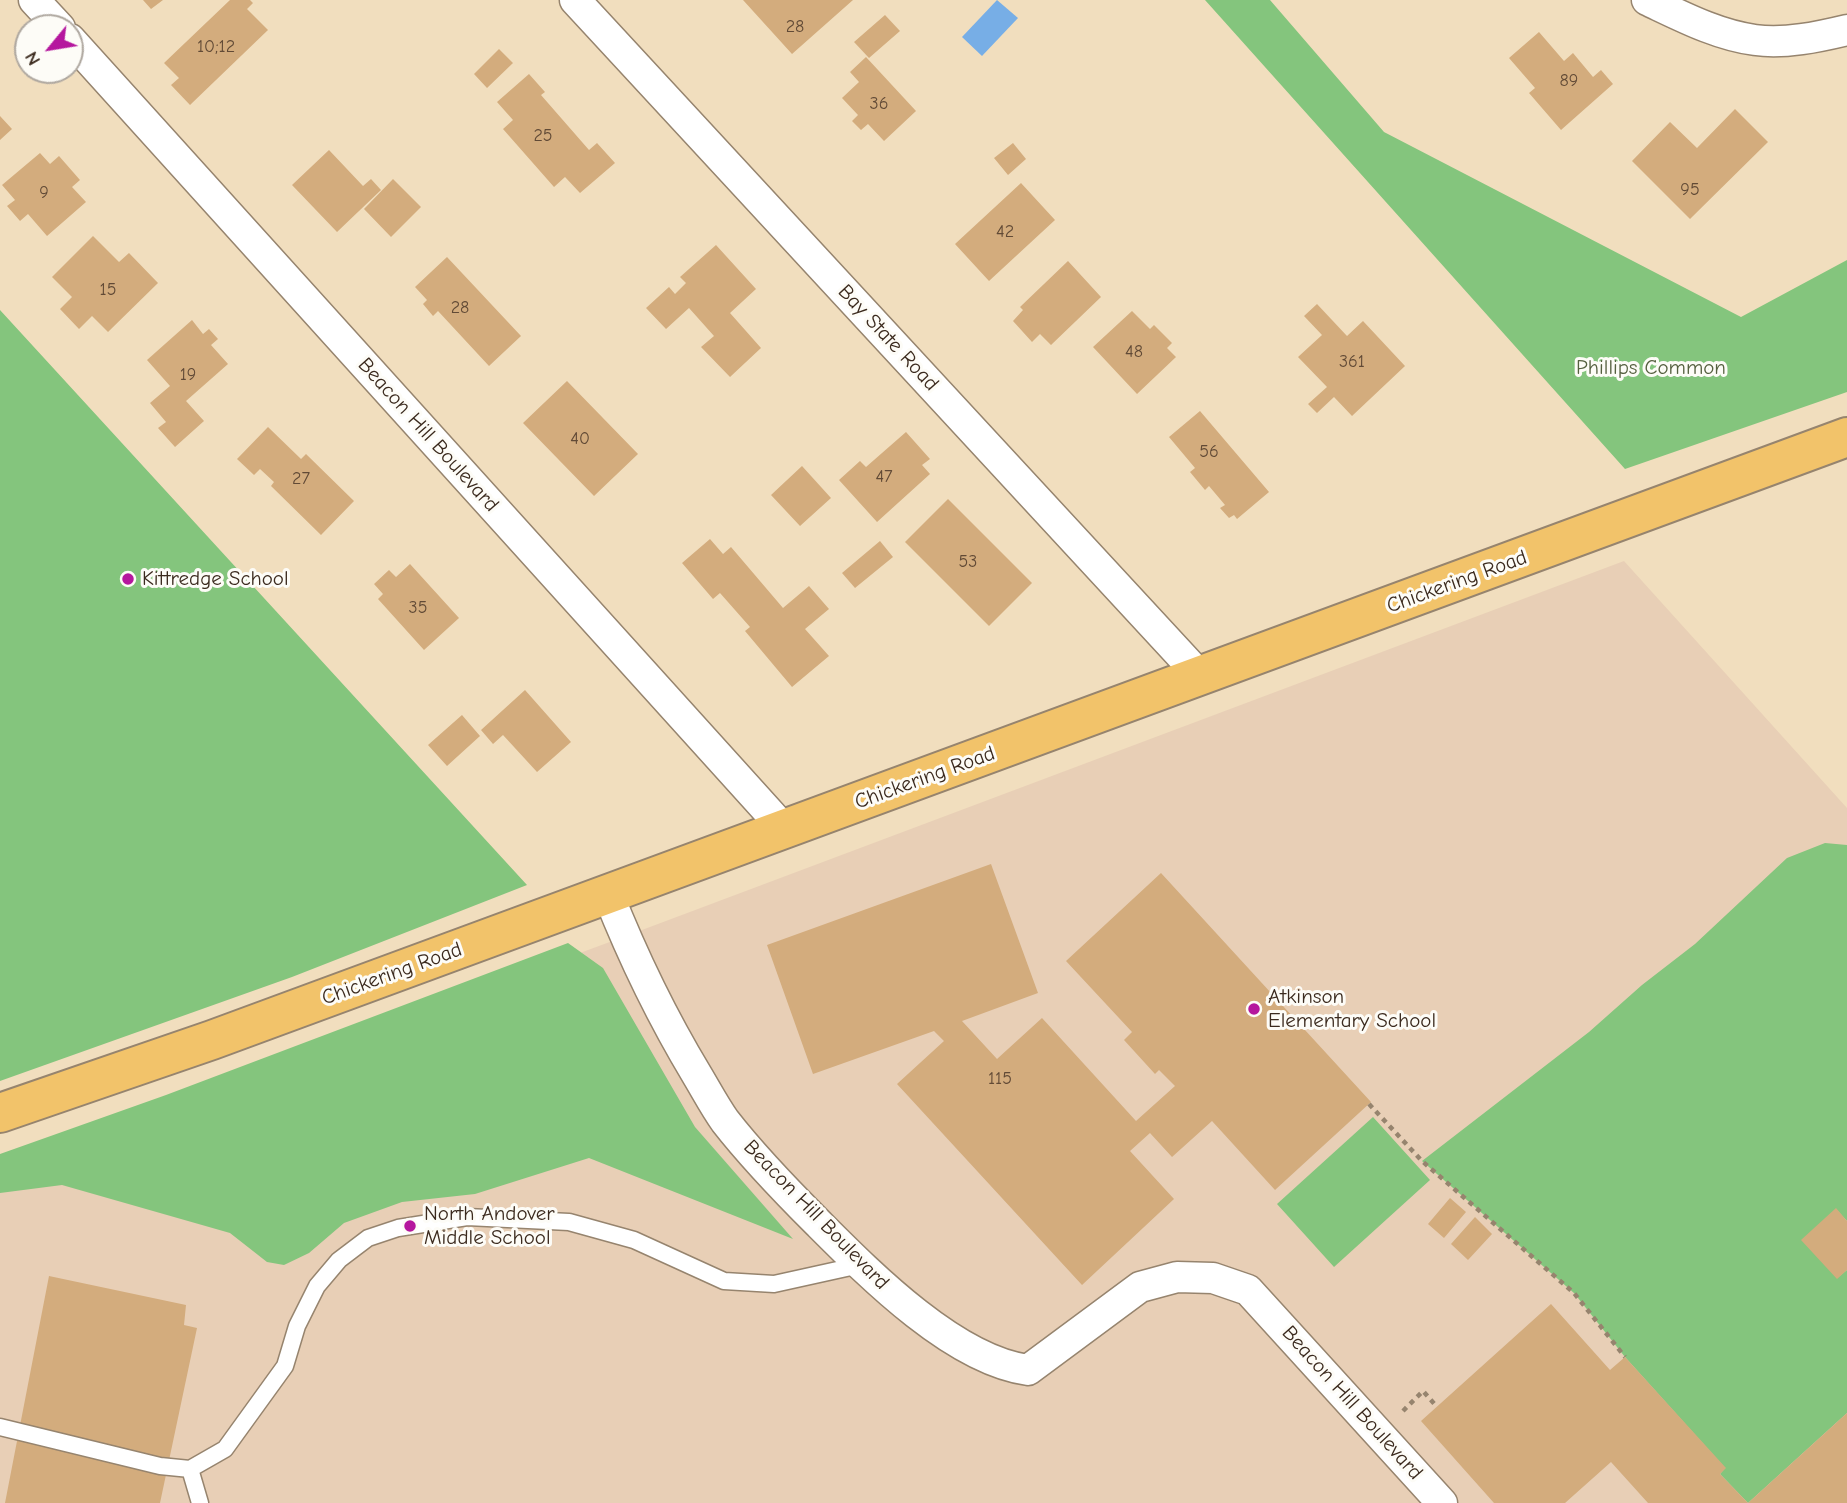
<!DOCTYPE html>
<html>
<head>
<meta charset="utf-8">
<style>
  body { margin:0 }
  #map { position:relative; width:1847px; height:1503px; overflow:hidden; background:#f1debe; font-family:"Comic Neue",sans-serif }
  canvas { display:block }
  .north { position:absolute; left:14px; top:14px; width:70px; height:70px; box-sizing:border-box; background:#fdfcf7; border:2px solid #afa8a0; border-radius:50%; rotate:240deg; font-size:19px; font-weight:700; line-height:28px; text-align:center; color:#3b2a1e }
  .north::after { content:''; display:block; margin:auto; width:24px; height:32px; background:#b5179e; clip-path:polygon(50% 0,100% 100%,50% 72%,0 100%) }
</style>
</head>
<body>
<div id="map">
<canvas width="1847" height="1503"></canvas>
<div class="north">N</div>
</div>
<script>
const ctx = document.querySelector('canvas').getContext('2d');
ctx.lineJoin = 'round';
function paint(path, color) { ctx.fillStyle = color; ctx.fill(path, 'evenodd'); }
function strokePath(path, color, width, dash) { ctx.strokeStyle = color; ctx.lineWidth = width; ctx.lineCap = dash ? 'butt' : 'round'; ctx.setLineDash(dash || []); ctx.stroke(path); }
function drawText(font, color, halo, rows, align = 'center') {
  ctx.font = font + ' "Comic Neue",sans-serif'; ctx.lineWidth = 6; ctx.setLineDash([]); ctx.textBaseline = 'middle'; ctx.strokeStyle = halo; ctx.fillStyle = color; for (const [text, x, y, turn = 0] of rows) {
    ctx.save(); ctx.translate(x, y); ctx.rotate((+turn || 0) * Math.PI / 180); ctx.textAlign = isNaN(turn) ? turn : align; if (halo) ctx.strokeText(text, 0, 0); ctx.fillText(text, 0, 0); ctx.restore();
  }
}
const built = new Path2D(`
  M1624,561L1847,808V1503H0V1165L111,1126L626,936Z`);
const green = new Path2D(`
  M1205,0H1270L1384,132L1741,317L1847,260V392L1625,469Z
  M0,310L527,885L292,977L0,1081Z
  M1825,843L1847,845V1221L1836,1209L1837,1278L1847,1270V1413L1748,1503L1720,1474L1725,1468L1625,1357L1574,1293L1422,1161L1589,1032L1642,985L1695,944L1787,858Z
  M568,943L603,968L695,1127L793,1239L589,1158L475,1194L402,1202L344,1223L309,1253L284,1265L267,1262L230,1233L62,1185L0,1193V1154L166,1095Z
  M1373,1117L1430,1180L1334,1267L1277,1204Z`);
const water = new Path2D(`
  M997,0L1018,18L982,56L962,37Z`);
const building = new Path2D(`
  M143,0H163L151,9Z
  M230,0H250L253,3L247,9L268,30L190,105L171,85L179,78L164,63Z
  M743,0H853L792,54Z
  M885,15L900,31L869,58L854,42Z
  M1539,32L1564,61L1573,53L1593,77L1601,70L1613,84L1561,130L1529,93L1535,88L1509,58Z
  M499,49L513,63L487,88L474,74Z
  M866,57L916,111L884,141L868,124L861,130L852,121L858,115L842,98L859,82L850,72Z
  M529,74L545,92L541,95L589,150L597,143L615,163L580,193L565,177L554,187L503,129L513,120L497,102Z
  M1735,109L1768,142L1690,219L1632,161L1670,122L1697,148Z
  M0,116L12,129L0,140Z
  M1013,143L1026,159L1008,175L994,158Z
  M329,150L363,186L371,179L381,190L337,232L292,185Z
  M40,153L50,164L59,156L80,180L72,187L86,202L47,236L28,214L20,221L7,206L15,200L2,185Z
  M393,179L421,207L391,237L364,209Z
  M1021,183L1055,220L989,281L955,244Z
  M93,236L119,262L129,253L158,283L108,332L92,316L79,329L60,309L72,297L52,277Z
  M716,245L756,289L730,313L761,348L730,377L701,347L714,336L689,308L666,329L646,308L669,287L675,294L686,283L680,277Z
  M447,257L521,336L489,366L438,311L433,316L423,304L427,300L415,287Z
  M1068,261L1101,297L1051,345L1040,334L1032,342L1013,321L1023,310L1020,307Z
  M1317,304L1347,336L1363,321L1405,366L1352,416L1334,397L1317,413L1308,404L1327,387L1298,357L1322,335L1304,316Z
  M1132,311L1150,329L1154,325L1172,343L1167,348L1176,357L1137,394L1093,347Z
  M192,320L203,334L209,329L218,339L211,345L228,364L186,401L204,421L175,447L158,428L166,422L150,403L170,386L147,360Z
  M567,381L638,454L594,496L523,423Z
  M1200,411L1269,492L1237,519L1234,515L1229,518L1220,508L1225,505L1209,486L1205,490L1190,472L1195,468L1169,437Z
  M268,427L301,459L306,454L354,501L321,535L271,486L274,482L260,469L254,475L237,459Z
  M906,432L930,459L922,465L930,474L877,522L839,480L860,461L866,467Z
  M802,466L831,498L800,526L771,495Z
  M948,499L1032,583L989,626L905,542Z
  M710,539L723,554L731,547L783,608L809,586L829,609L805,629L829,656L792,687L745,631L750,627L720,593L713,599L682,563Z
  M880,541L893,557L855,588L842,573Z
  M410,564L459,618L424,650L378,599L383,594L374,584L389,570L396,577Z
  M525,690L571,742L537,772L503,735L493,744L481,730Z
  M462,715L480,736L447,766L428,745Z
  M991,864L1038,993L962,1021L997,1059L1042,1018L1136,1121L1175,1086L1159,1070L1155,1074L1124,1040L1132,1032L1066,961L1161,873L1371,1102L1275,1190L1212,1121L1172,1157L1150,1133L1130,1151L1174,1199L1082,1285L897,1084L944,1041L934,1031L813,1074L767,945Z
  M1450,1198L1466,1212L1444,1238L1428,1224Z
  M1836,1208L1847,1221V1270L1837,1279L1801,1240Z
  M1475,1217L1492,1234L1468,1260L1451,1244Z
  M49,1276L186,1305L184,1325L197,1328L160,1503H5Z
  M1551,1304L1610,1370L1625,1357L1726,1468L1720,1474L1748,1503H1648L1611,1462L1565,1503H1494L1421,1421Z
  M1847,1413V1503H1748Z`);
const path = new Path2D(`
  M1369,1104L1422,1161L1574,1293L1625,1357
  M1403,1411L1423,1391L1437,1407`);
const service = new Path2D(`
  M0,1427L160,1466L190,1469L200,1503
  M190,1469L225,1449L285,1366L297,1326L317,1286L339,1260L368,1238L398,1228L467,1217L569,1222L634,1240L724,1281L774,1284L860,1265`);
const minor = new Path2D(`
  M34,0L60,28
  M575,0L1201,677
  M1647,0C1681,16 1717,35 1755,40C1785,44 1818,37 1847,30
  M70,39L785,830
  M608,894C633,957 662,1017 697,1075C706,1090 715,1107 725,1121C753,1157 786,1191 818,1223C870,1275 954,1360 1028,1370L1140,1287L1177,1277L1213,1278L1248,1290L1442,1503`);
const primary = new Path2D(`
  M0,1113L212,1040L1847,437`);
const markers = [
  [128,579,7,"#b5179e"],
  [1254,1009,7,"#b5179e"],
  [410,1226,7,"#b5179e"]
];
const numberNames = [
  ["28",795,27],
  ["10;12",216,47],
  ["89",1569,81],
  ["36",879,104],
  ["25",543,136],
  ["95",1690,190],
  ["9",44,193],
  ["42",1005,232],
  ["15",108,290],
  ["28",460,308],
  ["48",1134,352],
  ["361",1352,362],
  ["19",188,375],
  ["40",580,439],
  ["56",1209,452],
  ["47",884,477],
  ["27",301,479],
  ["53",968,562],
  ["35",418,608],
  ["115",1000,1079]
];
const streetNames = [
  ["Bay State Road",888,338,47],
  ["Beacon Hill Boulevard",428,435,48],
  ["Chickering Road",1457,582,-20],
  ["Chickering Road",925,778,-20],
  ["Chickering Road",392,974,-20],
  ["Beacon Hill Boulevard",816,1215,46],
  ["Beacon Hill Boulevard",1352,1403,48]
];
const parkNames = [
  ["Phillips Common",1651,368]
];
const poiNames = [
  ["Kittredge School",142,579],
  ["Atkinson",1268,997],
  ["Elementary School",1268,1021],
  ["North Andover",424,1214],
  ["Middle School",424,1238]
];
paint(built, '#e8cfb6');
paint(green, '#84c57d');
paint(water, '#77aee6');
paint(building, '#d3ac7d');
strokePath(service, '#96846e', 19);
strokePath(minor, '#96846e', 33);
strokePath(primary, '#96846e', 42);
strokePath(path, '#96846e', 4.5, [5, 5]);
strokePath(service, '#fff', 16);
strokePath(minor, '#fff', 30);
strokePath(primary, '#f2c36a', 38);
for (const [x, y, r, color] of markers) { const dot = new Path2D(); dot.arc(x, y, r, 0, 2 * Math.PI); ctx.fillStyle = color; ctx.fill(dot); strokePath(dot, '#fdfcf7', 2.5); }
drawText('18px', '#614a36', null, numberNames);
drawText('21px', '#3b2a1e', '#fdfcf7', streetNames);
drawText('21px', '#55603f', '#fdfcf7', parkNames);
drawText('21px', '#3b2a1e', '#fdfcf7', poiNames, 'left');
</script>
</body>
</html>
